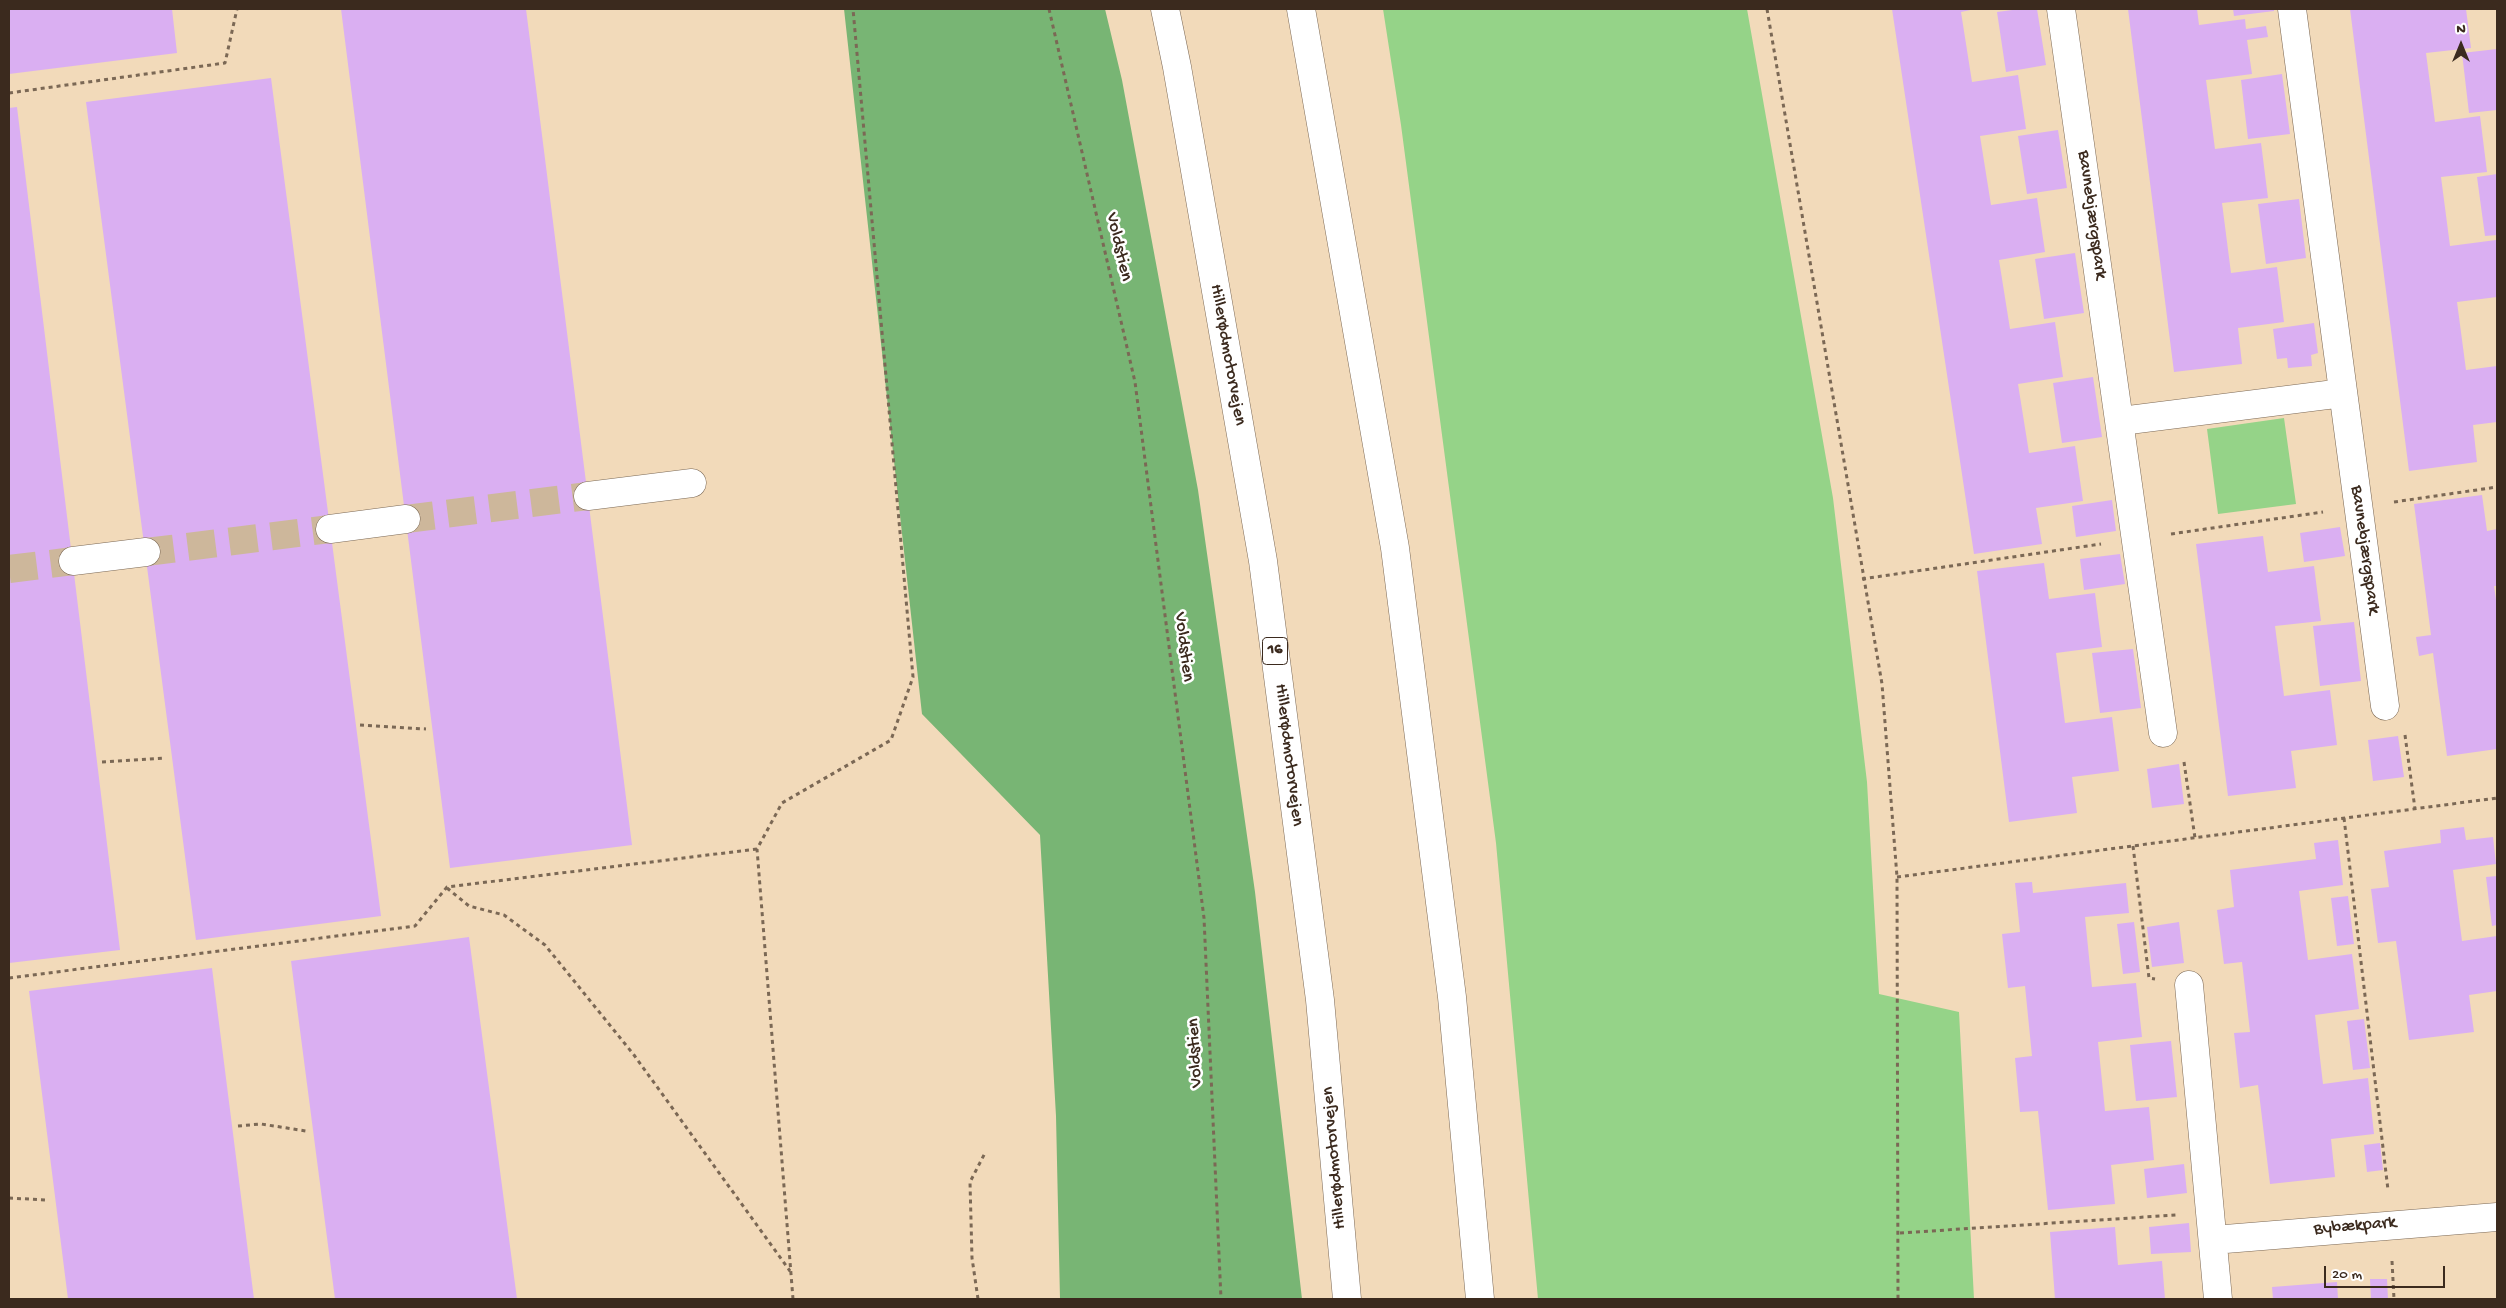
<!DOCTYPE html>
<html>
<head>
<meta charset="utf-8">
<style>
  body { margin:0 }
  #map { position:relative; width:2506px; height:1308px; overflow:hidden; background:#f2daba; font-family:"Gochi Hand",sans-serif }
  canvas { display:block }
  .frame { position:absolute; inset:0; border:10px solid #3b2a1e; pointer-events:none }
  .north { position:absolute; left:2436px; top:20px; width:50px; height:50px; -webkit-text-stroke:4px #fff; paint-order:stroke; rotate:0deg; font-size:14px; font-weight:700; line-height:20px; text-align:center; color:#3b2a1e }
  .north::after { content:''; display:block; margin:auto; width:18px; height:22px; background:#3b2a1e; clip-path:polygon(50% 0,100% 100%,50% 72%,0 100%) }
  .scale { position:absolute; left:2324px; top:1266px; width:121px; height:22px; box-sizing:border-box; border:2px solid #3b2a1e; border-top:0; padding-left:6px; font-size:15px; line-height:18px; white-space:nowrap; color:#3b2a1e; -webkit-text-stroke:4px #fff; paint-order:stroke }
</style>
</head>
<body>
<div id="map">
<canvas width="2506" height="1308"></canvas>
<div class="frame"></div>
<div class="north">N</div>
<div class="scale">20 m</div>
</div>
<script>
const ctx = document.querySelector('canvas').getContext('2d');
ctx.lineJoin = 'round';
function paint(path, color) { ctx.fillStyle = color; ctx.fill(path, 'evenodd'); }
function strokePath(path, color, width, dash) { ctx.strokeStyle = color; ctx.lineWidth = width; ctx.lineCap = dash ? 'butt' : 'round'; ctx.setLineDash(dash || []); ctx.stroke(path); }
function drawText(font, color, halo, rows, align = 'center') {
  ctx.font = font + ' "Gochi Hand",sans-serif'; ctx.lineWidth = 5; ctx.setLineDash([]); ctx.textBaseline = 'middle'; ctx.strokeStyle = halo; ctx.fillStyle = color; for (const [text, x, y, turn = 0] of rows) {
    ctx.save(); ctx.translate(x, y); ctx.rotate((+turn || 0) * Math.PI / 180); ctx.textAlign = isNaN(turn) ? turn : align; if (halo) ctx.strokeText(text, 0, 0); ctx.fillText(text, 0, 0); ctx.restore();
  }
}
const green = new Path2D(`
  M1383,9H1747L1833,498L1867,782L1879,994L1959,1012L1974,1299H1538L1496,843L1401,125Z
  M2284,418L2296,504L2218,514L2207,429Z`);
const forest = new Path2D(`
  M844,9H1105L1122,80L1198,490L1255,892L1302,1299H1060L1056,1116L1040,835L922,714Z`);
const building = new Path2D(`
  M9,9H172L177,53L9,74Z
  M341,9H526L632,845L450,868Z
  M1892,9H1975L1961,12L1972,82L2018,75L2026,129L1980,136L1991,205L2037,198L2045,252L1999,260L2010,329L2055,322L2063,377L2018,384L2029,453L2075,446L2083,501L2036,508L2042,544L1974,554Z
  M2020,9H2037L2046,65L2006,72L1997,12Z
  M2128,9H2197L2199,25L2245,19L2246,29L2266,26L2268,37L2247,40L2252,74L2206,80L2215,149L2261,143L2268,198L2222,203L2231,273L2277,267L2284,322L2238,328L2242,364L2174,372Z
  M2233,9H2274V11L2234,16Z
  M2350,9H2466L2471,48L2426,53L2435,122L2480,116L2487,172L2441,177L2450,246L2496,240L2497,250V297L2457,302L2466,370L2497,366V422L2473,425L2477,462L2409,471Z
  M2497,49V110L2469,113L2462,53Z
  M2282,74L2290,134L2248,139L2241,80Z
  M271,78L381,916L196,940L86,102Z
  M17,107L120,950L9,963V108Z
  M2058,130L2067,188L2027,194L2018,136Z
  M2497,174V235L2485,236L2477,177Z
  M2299,199L2306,258L2266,264L2258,204Z
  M2075,253L2084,313L2044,319L2035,259Z
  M2314,323L2318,353L2311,355L2312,366L2288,368L2287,358L2277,359L2273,329Z
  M2093,377L2102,437L2062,443L2053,383Z
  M2482,495L2487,531L2497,529V586H2494L2497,607V749L2447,756L2433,653L2419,656L2416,637L2431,635L2414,504Z
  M2112,500L2116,531L2076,537L2072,506Z
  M2340,527L2345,556L2304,562L2300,533Z
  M2263,536L2268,572L2314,566L2321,621L2275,626L2284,696L2330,690L2337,745L2291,751L2296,788L2228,796L2196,544Z
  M2120,554L2125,584L2084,590L2080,559Z
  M2044,563L2049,599L2095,593L2102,647L2056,653L2065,723L2112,717L2119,771L2072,777L2077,813L2009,822L1977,571Z
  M2354,622L2361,681L2320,686L2313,626Z
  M2133,649L2141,708L2100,713L2092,653Z
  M2398,736L2404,777L2373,781L2368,740Z
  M2179,764L2184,804L2152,808L2147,769Z
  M2464,827L2466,840L2493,837L2496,864L2453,870L2462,941L2497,936V991L2469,995L2474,1032L2409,1040L2396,941L2378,943L2371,889L2389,887L2384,851L2441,843L2440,830Z
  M2338,840L2343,885L2299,891L2308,960L2352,954L2359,1009L2315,1015L2323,1084L2368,1078L2374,1134L2331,1139L2335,1177L2270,1184L2258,1085L2240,1088L2234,1033L2250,1032L2242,962L2224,964L2217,910L2234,907L2230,870L2316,859L2314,843Z
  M2497,876V925L2492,926L2486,877Z
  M2032,882L2033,893L2126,883L2129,913L2085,917L2092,987L2136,983L2142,1037L2098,1042L2105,1111L2149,1107L2154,1160L2111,1165L2115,1204L2048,1210L2038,1111L2020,1112L2015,1058L2032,1056L2025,986L2008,988L2002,934L2020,932L2015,883Z
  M2348,896L2354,944L2337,946L2331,898Z
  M2134,922L2140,972L2123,974L2117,924Z
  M2179,922L2184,963L2152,967L2147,927Z
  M469,937L517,1299H335L291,961Z
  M212,968L254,1299H68L29,991Z
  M2364,1019L2370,1068L2353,1070L2347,1021Z
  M2171,1041L2177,1097L2136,1101L2130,1045Z
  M2380,1143L2383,1170L2367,1172L2364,1145Z
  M2184,1164L2187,1193L2147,1198L2144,1169Z
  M2189,1223L2191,1252L2151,1254L2149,1227Z
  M2115,1227L2118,1265L2162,1261L2165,1299H2055L2050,1232Z
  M2370,1279H2387L2388,1299H2371Z
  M2337,1282L2338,1299H2273L2272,1287Z`);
const streetTunnel = new Path2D(`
  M406,519L588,496
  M146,552L330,529
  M9,569L73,561`);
const path = new Path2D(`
  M1049,9L1135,382L1204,918L1221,1299
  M1767,9L1882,684L1897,877L1898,1299
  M9,93L225,63L237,9
  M2394,502L2497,487
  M2171,534L2323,512
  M1862,579L2101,544
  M360,725L426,729
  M2405,735L2415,809
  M102,762L165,758
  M2184,762L2195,838
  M2344,818L2388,1190
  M2133,846L2149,978L2155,979
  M1897,877L2497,798
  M447,888L469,906L504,915L545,945L634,1055L790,1271
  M9,978L415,926L447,887L757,849
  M238,1126L261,1124L306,1131
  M9,1198L47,1200
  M1900,1233L2176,1215
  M2392,1261L2394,1299
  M793,1299L757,849L782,803L891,740L913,677L853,9
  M978,1299L972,1258L970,1182L985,1153`);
const street = new Path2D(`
  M2061,9L2163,733
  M2292,9L2385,706
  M2121,421L2343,393
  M588,496L692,483
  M330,529L406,519
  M73,561L146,552
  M2189,985L2218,1299
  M2213,1240L2497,1217`);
const highway = new Path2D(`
  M1165,9L1177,67L1263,561L1320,1000L1347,1299
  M1301,9L1395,548L1452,997L1480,1299`);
const shields = [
  [1275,651,25]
];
const shieldNames = [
  ["16",1275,651]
];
const streetNames = [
  ["Bavnebjærgspark",2091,215,82],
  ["Voldstien",1118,247,77],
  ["Hillerødmotorvejen",1227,355,80],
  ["Bavnebjærgspark",2364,550,82],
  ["Voldstien",1183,647,83],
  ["Hillerødmotorvejen",1288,755,83],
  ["Voldstien",1196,1053,-93],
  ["Hillerødmotorvejen",1335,1158,-95],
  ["Bybækpark",2355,1227,-5]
];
paint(green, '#95d388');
paint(forest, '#78b574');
paint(building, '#daaff2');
strokePath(streetTunnel, '#cdb79b', 28, [28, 14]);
strokePath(street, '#7b6855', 29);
strokePath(highway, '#7b6855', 29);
strokePath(path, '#7b6855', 3, [4, 4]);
strokePath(street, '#fff', 28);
strokePath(highway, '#fff', 28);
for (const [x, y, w] of shields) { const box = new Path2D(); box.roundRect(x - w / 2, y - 13.5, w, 27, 4); ctx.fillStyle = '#fff'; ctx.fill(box); strokePath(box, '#3b2a1e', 1); }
drawText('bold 16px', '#3b2a1e', null, shieldNames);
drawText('18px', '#3b2a1e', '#fff', streetNames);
</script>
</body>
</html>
